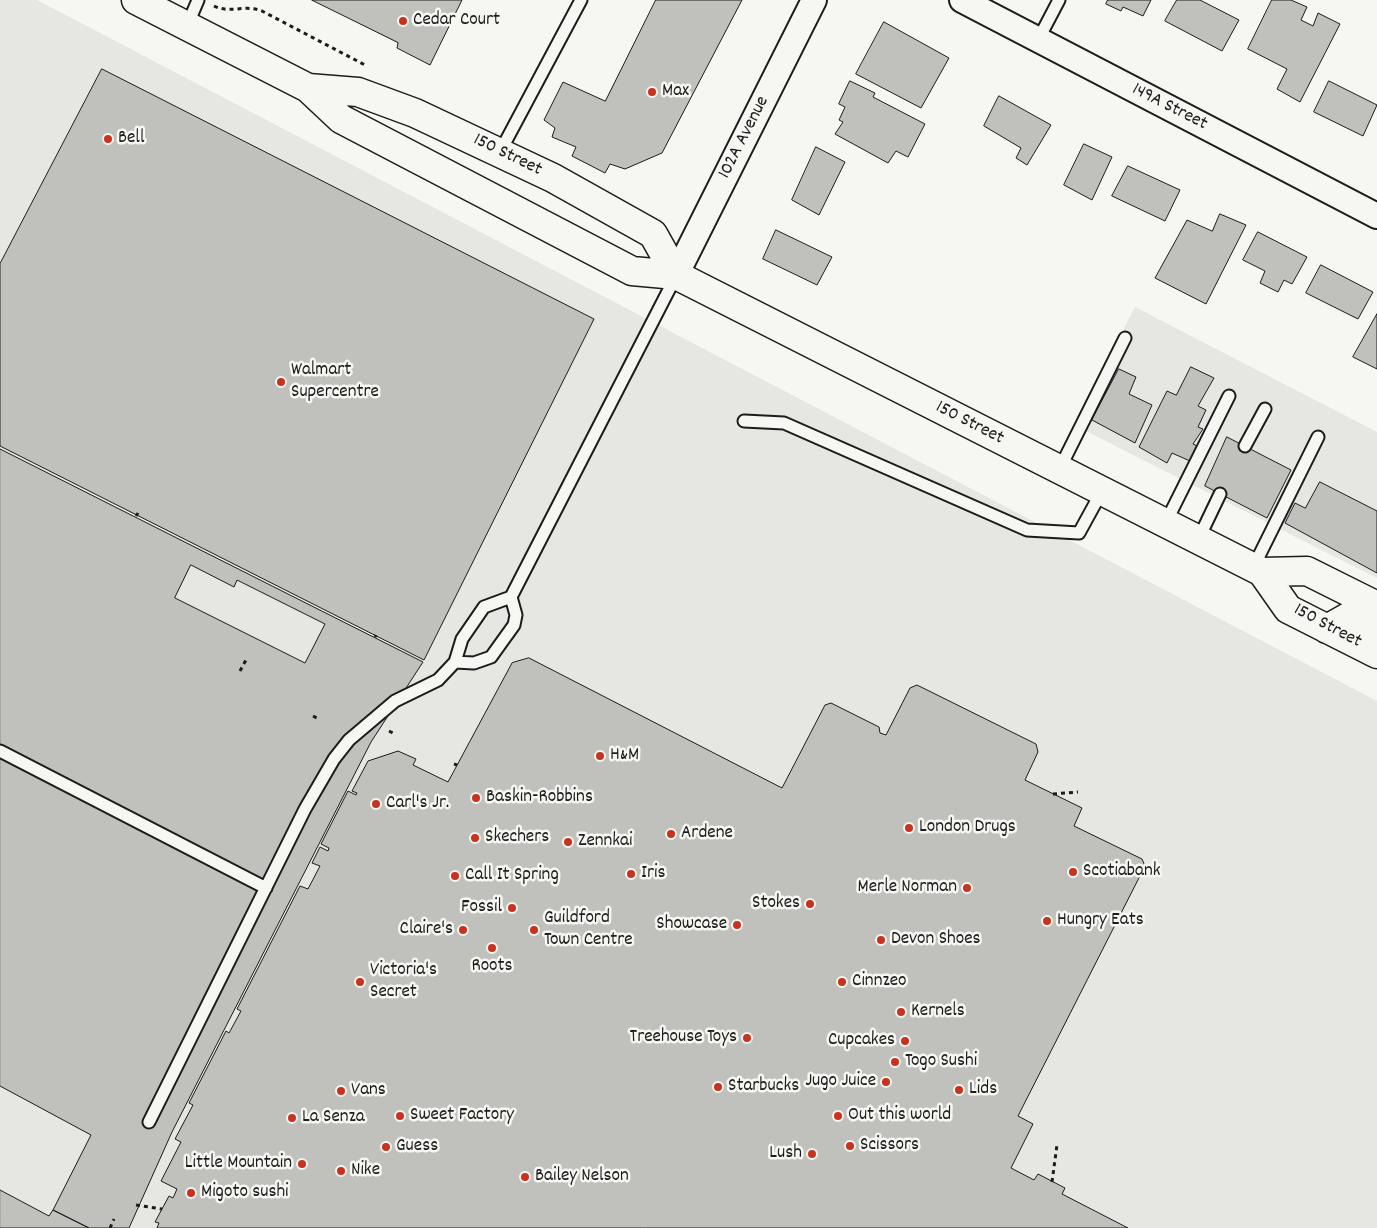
<!DOCTYPE html>
<html>
<head>
<meta charset="utf-8">
<style>
  body { margin:0 }
  canvas { display:block; background:#f6f6f2 }
</style>
</head>
<body>
<canvas width="1377" height="1228"></canvas>
<script>
const ctx = document.querySelector('canvas').getContext('2d');
ctx.lineJoin = 'round';
function paint(path, color) { ctx.fillStyle = color; ctx.fill(path, 'evenodd'); }
function strokePath(path, color, width, dash) { ctx.strokeStyle = color; ctx.lineWidth = width; ctx.lineCap = dash ? 'butt' : 'round'; ctx.setLineDash(dash || []); ctx.stroke(path); }
function drawText(font, color, halo, rows, align = 'center') {
  ctx.font = font + ' Dekko,sans-serif'; ctx.lineWidth = 5; ctx.setLineDash([]); ctx.textBaseline = 'middle'; ctx.strokeStyle = halo; ctx.fillStyle = color; for (const [text, x, y, turn = 0] of rows) {
    ctx.save(); ctx.translate(x, y); ctx.rotate((+turn || 0) * Math.PI / 180); ctx.textAlign = isNaN(turn) ? turn : align; if (halo) ctx.strokeText(text, 0, 0); ctx.fillText(text, 0, 0); ctx.restore();
  }
}
const built = new Path2D(`
  M0,0H37L1377,701V1228H0Z
  M1135,307L1377,432V578L1074,425Z`);
const building = new Path2D(`
  M312,0H462L430,65L397,48L398,43Z
  M656,0H742L662,153L625,169L610,164L605,173L572,156L576,147L552,137L555,128L544,120L563,82L605,101Z
  M1108,0H1151L1143,16L1123,7L1121,11L1106,4Z
  M1177,0H1200L1239,20L1222,51L1165,21Z
  M1272,0H1291L1307,7L1301,20L1313,26L1318,13L1340,24L1300,102L1277,89L1287,69L1248,49Z
  M884,22L949,58L921,108L856,74Z
  M102,69L594,319L424,660L0,446V264Z
  M850,81L875,93L873,97L925,124L908,157L896,151L888,163L835,134L843,122L839,120L845,107L839,104Z
  M1329,81L1377,105L1363,136L1314,112Z
  M999,96L1051,125L1027,165L1016,158L1021,148L984,126Z
  M1084,144L1112,157L1092,200L1064,185Z
  M816,147L845,162L819,215L792,200Z
  M1128,166L1180,190L1165,221L1112,196Z
  M1220,214L1246,225L1206,304L1155,278L1187,220L1212,231Z
  M776,230L832,257L817,285L763,259Z
  M1258,232L1307,257L1292,284L1284,280L1278,292L1260,283L1265,271L1243,260Z
  M1321,265L1373,292L1358,319L1306,293Z
  M1377,314V369L1353,357Z
  M1191,367L1214,378L1198,406L1206,410L1198,427L1203,429L1193,444L1197,446L1190,461L1172,453L1167,463L1139,447L1167,391L1176,395Z
  M1119,369L1136,377L1129,394L1152,405L1135,443L1092,420Z
  M1227,437L1291,470L1267,518L1205,486Z
  M0,449L423,662L371,742L172,1132L129,1228H89L53,1210L91,1135L0,1086ZM191,565L234,587L237,580L325,624L305,663L175,598Z
  M1320,482L1377,511V573L1285,523L1295,503L1305,508Z
  M529,658L782,788L825,705L831,703L879,727L880,733L886,735L910,688L917,685L1036,744L1038,752L1025,780L1082,808L1074,826L1142,859L1145,866L1018,1116L1033,1124L1011,1168L1034,1180L1038,1174L1065,1188L1062,1194L1128,1228H157L159,1223L155,1222L169,1196L173,1198L177,1189L161,1181L181,1142L175,1139L193,1105L189,1103L226,1031L229,1033L241,1011L237,1009L300,886L308,889L320,866L312,863L320,847L328,851L329,848L321,844L348,791L356,795L357,793L352,791L368,761L398,751L416,759L413,765L448,782L512,663Z
  M0,1190L49,1216L53,1210L89,1228H0Z`);
const path = new Path2D(`
  M214,6C230,14 245,4 262,11L365,65
  M136,516L138,513
  M375,637L376,635
  M240,671L247,658
  M313,716L317,718
  M389,731L395,734
  M454,764L457,765
  M1053,794L1078,792
  M1052,1182L1057,1145
  M136,1205L162,1209
  M110,1228L114,1219`);
const lane = new Path2D(`
  M187,26L198,0
  M1038,40L1059,0
  M500,152L581,0
  M744,421L784,423L1027,530L1079,533L1102,491
  M1245,446L1265,409
  M1059,470L1125,338
  M1165,524L1229,396
  M1198,540L1220,494
  M1253,568L1318,437
  M455,662L474,663L491,657L514,625L516,615L511,597
  M0,751L266,888
  M149,1122L305,809L334,759L349,740L395,701L438,680L455,662L462,639L484,607L511,597L676,276`);
const street = new Path2D(`
  M962,0L1377,216
  M676,275L814,0`);
const secondary = new Path2D(`
  M136,0L308,88L341,119L632,271L676,275L1262,572L1307,571L1377,606
  M308,88L358,92L415,113L553,178L653,234L676,275
  M1262,572L1288,609L1377,654
  M1327,629L1350,616L1377,629`);
const markers = [
  [403,21,5,"#c8321e"],
  [652,92,5,"#c8321e"],
  [108,139,5,"#c8321e"],
  [281,382,5,"#c8321e"],
  [600,756,5,"#c8321e"],
  [476,798,5,"#c8321e"],
  [376,804,5,"#c8321e"],
  [909,828,5,"#c8321e"],
  [671,834,5,"#c8321e"],
  [475,838,5,"#c8321e"],
  [568,842,5,"#c8321e"],
  [1073,872,5,"#c8321e"],
  [631,874,5,"#c8321e"],
  [455,876,5,"#c8321e"],
  [967,888,5,"#c8321e"],
  [810,904,5,"#c8321e"],
  [512,908,5,"#c8321e"],
  [1047,921,5,"#c8321e"],
  [737,925,5,"#c8321e"],
  [463,930,5,"#c8321e"],
  [534,930,5,"#c8321e"],
  [881,940,5,"#c8321e"],
  [492,948,5,"#c8321e"],
  [360,982,5,"#c8321e"],
  [842,982,5,"#c8321e"],
  [901,1012,5,"#c8321e"],
  [747,1038,5,"#c8321e"],
  [905,1041,5,"#c8321e"],
  [895,1062,5,"#c8321e"],
  [886,1082,5,"#c8321e"],
  [718,1087,5,"#c8321e"],
  [959,1090,5,"#c8321e"],
  [341,1091,5,"#c8321e"],
  [400,1116,5,"#c8321e"],
  [838,1116,5,"#c8321e"],
  [292,1118,5,"#c8321e"],
  [850,1146,5,"#c8321e"],
  [386,1147,5,"#c8321e"],
  [812,1154,5,"#c8321e"],
  [302,1164,5,"#c8321e"],
  [341,1171,5,"#c8321e"],
  [525,1177,5,"#c8321e"],
  [191,1193,5,"#c8321e"]
];
const poiNames = [
  ["Cedar Court",413,21],
  ["Max",662,92],
  ["Bell",118,139],
  ["Walmart",291,371],
  ["Supercentre",291,393],
  ["H&M",610,756],
  ["Baskin-Robbins",486,798],
  ["Carl's Jr.",386,804],
  ["London Drugs",919,828],
  ["Ardene",681,834],
  ["Skechers",485,838],
  ["Zennkai",578,842],
  ["Scotiabank",1083,872],
  ["Iris",641,874],
  ["Call It Spring",465,876],
  ["Merle Norman",957,888,"right"],
  ["Stokes",800,904,"right"],
  ["Fossil",502,908,"right"],
  ["Guildford",544,919],
  ["Town Centre",544,941],
  ["Hungry Eats",1057,921],
  ["Showcase",727,925,"right"],
  ["Claire's",453,930,"right"],
  ["Devon Shoes",891,940],
  ["Roots",492,967,"center"],
  ["Victoria's",370,971],
  ["Secret",370,993],
  ["Cinnzeo",852,982],
  ["Kernels",911,1012],
  ["Treehouse Toys",737,1038,"right"],
  ["Cupcakes",895,1041,"right"],
  ["Togo Sushi",905,1062],
  ["Jugo Juice",876,1082,"right"],
  ["Starbucks",728,1087],
  ["Lids",969,1090],
  ["Vans",351,1091],
  ["Sweet Factory",410,1116],
  ["Out this world",848,1116],
  ["La Senza",302,1118],
  ["Scissors",860,1146],
  ["Guess",396,1147],
  ["Lush",802,1154,"right"],
  ["Little Mountain",292,1164,"right"],
  ["Nike",351,1171],
  ["Bailey Nelson",535,1177],
  ["Migoto sushi",201,1193]
];
const streetNames = [
  ["149A Street",1169,108,27],
  ["102A Avenue",745,138,-63],
  ["150 Street",507,156,26],
  ["150 Street",969,424,27],
  ["150 Street",1327,627,28]
];
paint(built, '#e6e6e2');
paint(building, '#c0c0bd');
strokePath(building, '#1c1c1c', 1);
strokePath(lane, '#1c1c1c', 15);
strokePath(street, '#1c1c1c', 28);
strokePath(secondary, '#1c1c1c', 31);
strokePath(path, '#1c1c1c', 3, [4, 4]);
strokePath(lane, '#f6f6f2', 11);
strokePath(street, '#f6f6f2', 24);
strokePath(secondary, '#f6f6f2', 28);
for (const [x, y, r, color] of markers) { const dot = new Path2D(); dot.arc(x, y, r, 0, 2 * Math.PI); ctx.fillStyle = color; ctx.fill(dot); strokePath(dot, '#f6f6f2', 2); }
drawText('19px', '#1c1c1c', '#f6f6f2', poiNames, 'left');
drawText('19px', '#1c1c1c', '#f6f6f2', streetNames);
</script>
</body>
</html>
